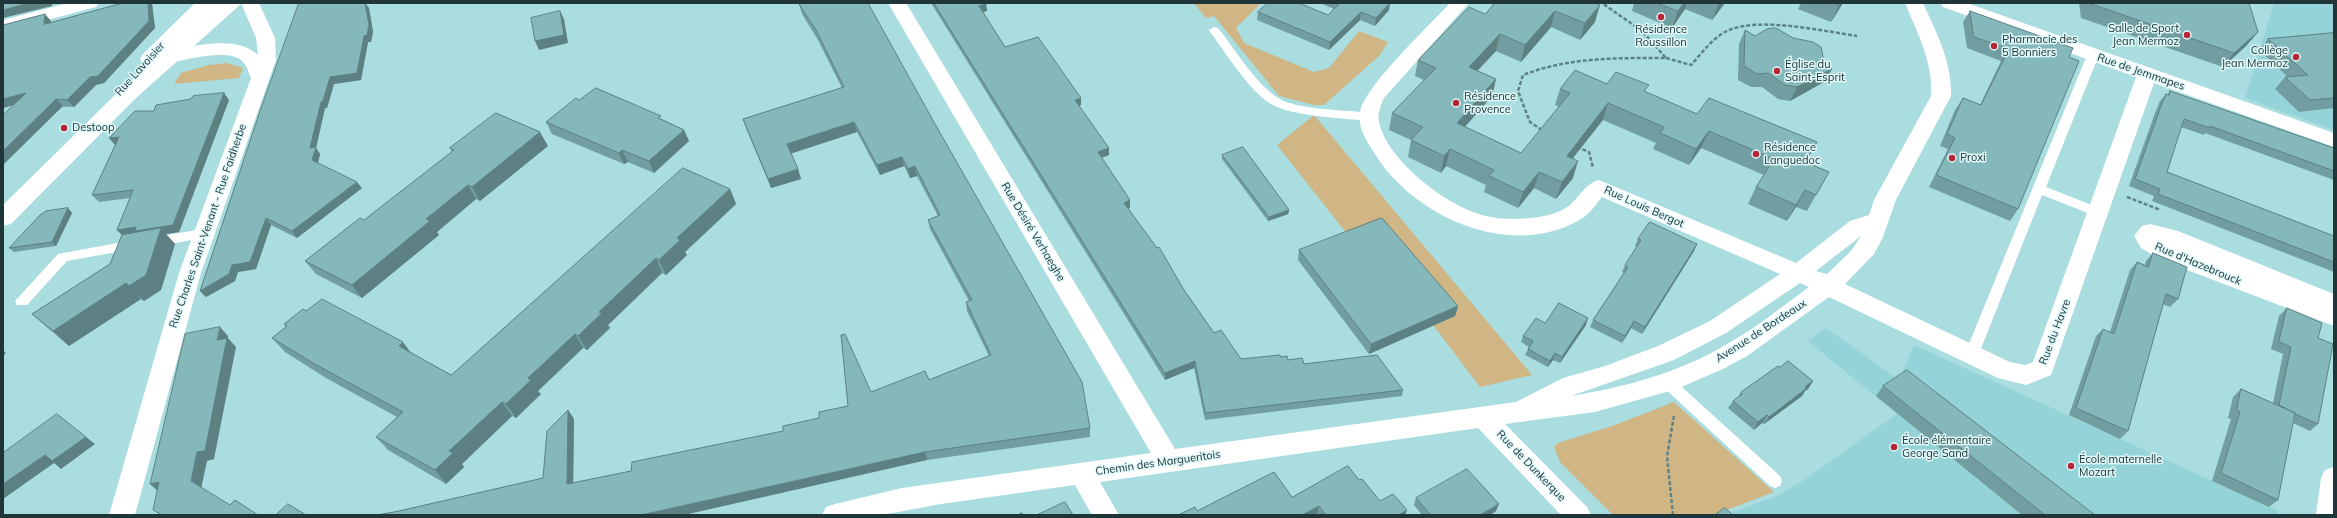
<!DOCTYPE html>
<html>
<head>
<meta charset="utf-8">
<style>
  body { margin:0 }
  #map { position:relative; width:2337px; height:518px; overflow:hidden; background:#a9dde0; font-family:Mulish,sans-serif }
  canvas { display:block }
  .frame { position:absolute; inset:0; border:4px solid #203537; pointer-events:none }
</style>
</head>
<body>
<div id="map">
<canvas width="2337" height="518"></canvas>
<div class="frame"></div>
</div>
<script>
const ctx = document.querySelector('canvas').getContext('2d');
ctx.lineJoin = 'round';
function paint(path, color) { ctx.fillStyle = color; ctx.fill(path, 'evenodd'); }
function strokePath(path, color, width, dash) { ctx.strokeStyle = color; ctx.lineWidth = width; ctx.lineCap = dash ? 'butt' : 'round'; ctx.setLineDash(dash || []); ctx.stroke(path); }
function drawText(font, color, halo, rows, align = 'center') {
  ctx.font = font + ' Mulish,sans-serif'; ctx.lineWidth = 3; ctx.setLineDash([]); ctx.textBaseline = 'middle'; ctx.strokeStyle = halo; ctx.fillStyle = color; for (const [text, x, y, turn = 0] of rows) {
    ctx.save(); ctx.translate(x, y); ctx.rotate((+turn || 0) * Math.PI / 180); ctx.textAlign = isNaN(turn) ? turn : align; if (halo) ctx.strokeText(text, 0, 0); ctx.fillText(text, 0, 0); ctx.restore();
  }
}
const built = new Path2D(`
  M2274,3H2334V130L2245,98Z
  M1826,328L1899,380L1914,345L2278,511L2277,515H1725L1777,496L1804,480L1897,414L1808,341Z`);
const green = new Path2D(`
  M1194,3H1261L1236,28L1244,43L1314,72L1329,68L1359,31L1388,42L1379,56L1324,105H1314L1279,96L1214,16L1206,18Z
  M227,63L243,68L239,78L174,84L181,73L209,65Z
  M1314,115L1532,375L1480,387L1433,325L1347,234L1277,145Z
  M1674,402L1774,492L1714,515H1613L1560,462L1554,447L1558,443L1612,426Z`);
const path = new Path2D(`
  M1666,58L1691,65C1702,53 1714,36 1729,30C1761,17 1823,31 1857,36
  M1542,130L1530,122L1518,91L1523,75C1569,57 1617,58 1666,58L1642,31L1602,3
  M1577,147L1589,152L1593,168
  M2127,197L2158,209L2157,211
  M1673,515L1667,456L1674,416`);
const service = new Path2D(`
  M1214,27L1218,28C1235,49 1256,85 1280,99C1299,110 1347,110 1370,113L1376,117L1370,121C1344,118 1293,117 1271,104C1248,90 1227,54 1210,32L1209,30Z
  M2093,51L2099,55L2046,187L2102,209L2104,212L2098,217L2042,195L1978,356L1976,360L1971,362L1966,360L1964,356L2087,55Z
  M203,229L208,231L209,234L208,237L154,247L148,242L154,237Z
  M134,240L139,242L140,245L139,248L67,261L27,305H17L15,301L58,254Z
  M1667,376L1672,378L1780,476L1782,481L1780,486L1775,488L1770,486L1662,386L1660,382L1662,378Z`);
const minor = new Path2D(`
  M68,3H99L96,7L3,32V20Z
  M241,3H259L275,38L276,60L201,273L135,515H109L179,273L251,78C248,71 247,65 241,60C225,47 172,63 153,67L146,65L143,61L146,57L153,55C182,49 234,32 258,55L256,38Z
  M888,3H906L1175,449L1516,402L1563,378L1605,366L1658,346L1710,321L1780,274L1602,197C1596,204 1590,214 1581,219C1511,261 1412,217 1373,151C1366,140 1357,126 1360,112C1365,86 1429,26 1450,3H1469L1384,98C1381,105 1377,114 1379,122C1387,159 1441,201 1476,213C1495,220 1518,220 1539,217C1550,215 1561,212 1570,205C1580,196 1586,183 1599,180L1796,263L1850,221L1869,215L1874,200L1931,96C1933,62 1918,34 1905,3H1923C1937,34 1952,62 1951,96L1896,200L1883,237L1874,254L1845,284L2010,362L2025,365L2033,362L2136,77L1943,7L1940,3H1967L2334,133V147L2154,83L2051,375L2026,385L1998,378L1829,297L1747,356L1725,368L1677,389L1595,412L1505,424L1587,507L1591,515H1561L1478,428L1100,482L1119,515H1092L1075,485L941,504L882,515H822L826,507L835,504L902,488L1151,453ZM1861,236L1851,251L1827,274L1816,271ZM1800,283L1809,287C1783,306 1757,327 1729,343C1681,372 1626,387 1571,396L1674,360L1726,333Z
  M2150,224L2178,231L2334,294V326L2161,260L2141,248L2134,236L2142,226Z
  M2334,467V515H2316L2321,478L2325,470Z`);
const tertiary = new Path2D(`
  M208,3H228L172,61L165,63L158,61L156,57L158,53L188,20Z`);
const secondary = new Path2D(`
  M195,3H214L179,40L222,3H242L135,99L11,224L3,226V205L121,89L150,65L142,63L140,59L142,55Z`);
const wall = new Path2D(`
  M299,3H365L369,8L373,32L371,42H368L361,80L334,84L327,108H325L316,148L320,154L318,163L362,188L297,238L271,225L256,269L238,272L235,281L206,297L200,291Z
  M800,3H868L1090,428V437L927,460L399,511L543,478L568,410L574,419L573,483L631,471L783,431L819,418L848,406L871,392L929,380L989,356L967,311L966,302L969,301L930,229L928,220L938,216L917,176L910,178L904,166L880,175L857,132L791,153L798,169L801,179L771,188L746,128L743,119L842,88L818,40L802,14L799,4H800Z
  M931,3H986L987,11L983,12L1005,47L1081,105L1079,106L1109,148V155L1102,158L1130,208H1128L1214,333L1241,359L1281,357L1288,360L1403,390L1402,396L1205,420L1194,368L1165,380Z
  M1320,3H1390L1389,10L1375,26L1360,20L1329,50L1257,20L1258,12L1328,15L1334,9Z
  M1595,3V22L1580,40L1551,27L1521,62L1496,51L1477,71L1496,79L1492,96L1465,127L1521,153L1559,107L1555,105L1560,89L1607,84L1646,92L1829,172L1807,211L1796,207L1787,221L1748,204L1756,187L1764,175L1701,148L1689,165L1653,149L1656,143L1603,120L1572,158L1573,178L1556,199L1534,188L1518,208L1484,192L1486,185L1446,166L1441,173L1408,157L1411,140L1389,130L1392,113L1424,80L1415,76L1418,60L1485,14Z
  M1634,3H1725L1712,20L1685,9L1672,28L1632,11Z
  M1801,3H1843L1831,22L1798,9Z
  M2079,3H2249L2258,32L2246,46L2223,67L2081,18Z
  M152,4L155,28L104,83L96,85L74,107L13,105L3,108L51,21V22Z
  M1970,11L2069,57L2018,209L2010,221L1929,187L1948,149L1940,146L1955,110L1963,98L1980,105L2001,61L1967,48L1963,22Z
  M1745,30L1755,36L1824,61L1832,69L1824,82L1790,101L1778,99L1762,87H1751L1738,80L1739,44Z
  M2334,33V108L2299,112L2275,89L2285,77H2288L2259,50L2268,39Z
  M2170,91L2334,148V180L2205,133L2204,135L2181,127L2167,172L2334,236V272L2152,201L2154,196L2129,186L2155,113L2160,101L2166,94L2167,95Z
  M224,93L229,100L179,232L166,234L175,244L161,290L144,301L141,299L69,346L49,329L32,314L110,264L122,235L117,230L130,198L99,202L92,195L115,145L154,111Z
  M579,100L662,119L684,130L689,141L654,173L628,162L624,164L552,134L546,122Z
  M548,146L480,201L476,199L437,232L439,235L362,298L316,274L305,261L364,220L452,152L450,148Z
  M1222,155L1289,210L1288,214L1268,221L1222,159Z
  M730,189L736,204L685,252L687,255L666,275L662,273L608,325L610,328L587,350L583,348L538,391L541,394L516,418L512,416L462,464L464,467L446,484L388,450L376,437L397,417L326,378L285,352L272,338L286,327L284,324L306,311L411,353L451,375Z
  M68,208L72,213L56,246L14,252L9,248Z
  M1638,239L1697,244L1694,251L1642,334L1631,328L1622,343L1590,327L1593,320L1624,273L1622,272L1625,265L1637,247L1635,246Z
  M1299,250L1458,306L1455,316L1369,354L1298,260Z
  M2153,253L2178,299L2170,307L2163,304L2128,431L2120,439L2069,415L2096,336L2103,329L2110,332L2130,270L2137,262L2145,265L2146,261Z
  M2287,308L2318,338V424L2310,431L2293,423L2278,500L2269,507L2212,481L2231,419L2228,418L2233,397L2241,389L2273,403L2283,354L2271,349L2279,316Z
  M1545,323L1586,325L1560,363L1553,360L1548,367L1525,355L1529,347L1521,342L1523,336Z
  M1780,367L1813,381L1808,389L1805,391L1802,396L1764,424L1762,423L1754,430L1728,408L1733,401L1739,396L1741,392Z
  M1883,386L2095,515H2022L1876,396Z
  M1359,480L1380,501L1407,510L1405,515H1317L1197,511L1292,497Z
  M1416,498L1496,511L1490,515H1422L1414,505Z`);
const shadedWall = new Path2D(`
  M29,3H52V6L3,18V10Z
  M148,3H152V4L155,28L104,83L96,85L74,107L67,100Z
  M365,3L369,8L373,32L371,42H368L361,80L334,84L327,108H325L316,148L320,154L317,167L312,160L310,148L321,102L330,77Z
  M1386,3H1390L1389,10L1375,26L1376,18Z
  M1684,3H1687L1685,9L1672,28L1678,11Z
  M1719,3H1725L1712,20Z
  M1841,3H1843L1831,22L1839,5Z
  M986,4L987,11L980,13L979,6Z
  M1600,5L1595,22L1580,40L1585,23Z
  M560,11L564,19L568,43L539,50L535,41Z
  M1555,11L1551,27L1521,62L1525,45Z
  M1361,12L1360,20L1329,50L1330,42Z
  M45,14L51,21L50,31L44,24Z
  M2258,32L2246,46L2223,67L2234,53Z
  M1500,34L1496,51L1465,84L1469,67Z
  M1832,69L1824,82L1790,101L1797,87Z
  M1496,79L1492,96L1453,140L1457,123Z
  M26,93L32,100L3,108V99Z
  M224,93L229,100L179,232L166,234L175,244L161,290L144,301L129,286L124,237L117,230L209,132Z
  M1081,98V105L1076,107L1075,100Z
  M56,99L63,106L3,165V151Z
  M1608,103L1603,120L1562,172L1567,156Z
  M854,122L857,132L790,154L787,144Z
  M684,130L689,141L654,173L649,161Z
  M1709,131L1701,148L1689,165L1696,149Z
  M540,132L548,146L480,201L472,187Z
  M119,137L125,143L115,145L109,138Z
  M1109,148V155L1098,159V152Z
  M1450,149L1446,166L1441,173L1444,156Z
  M622,150L628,162L624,164L619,153Z
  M902,157L904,166L880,175L877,165Z
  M1578,161L1573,178L1556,199L1562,182Z
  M915,166L917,176L910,178L908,169Z
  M798,169L801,179L771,188L768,179Z
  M1539,172L1534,188L1518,208L1523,192Z
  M357,182L362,188L297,238L292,231Z
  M468,185L476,199L437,232L439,235L362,298L352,285L426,219Z
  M730,189L736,204L685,252L687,255L666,275L659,260L677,238Z
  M1805,190L1796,207L1787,221L1796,205Z
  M1130,200V208L1124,210V203Z
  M68,208L72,213L56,246L52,242Z
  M1289,210L1288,214L1268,221L1269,217Z
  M266,218L271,225L256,269L238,272L235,281L206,297L200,291L232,265Z
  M1697,244L1694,251L1642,334L1645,327Z
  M656,258L662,273L608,325L610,328L587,350L578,336L599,312Z
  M126,283L141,299L69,346L53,331Z
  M1458,306L1455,316L1369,354L1371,344Z
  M1588,318L1586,325L1560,363L1562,357Z
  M1634,321L1631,328L1622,343L1625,336Z
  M220,327L228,336V338L236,347L214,459L207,461L201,489L191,481Z
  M575,334L583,348L538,391L541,394L516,418L506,404L528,378Z
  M403,342L414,357L399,346Z
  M3,350L6,353L3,356Z
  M1555,353L1553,360L1548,367L1550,361Z
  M1195,361L1194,368L1165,380V373Z
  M1813,381L1808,389L1805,391L1802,396L1764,424L1769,417Z
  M502,402L512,416L462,464L464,467L446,484L435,470L449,451Z
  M568,410L574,419L573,493L567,484Z
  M1767,415L1762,423L1754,430L1758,422Z
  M86,437L95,444L61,469L54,463L3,499V484L45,455Z
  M925,452L927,460L684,515H641Z
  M159,482L160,493L150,484Z
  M1499,504L1496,511L1490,515H1480Z
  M1319,506L1317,515H1302Z
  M1407,510L1405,515H1399Z`);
const building = new Path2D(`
  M3,3H29L3,10Z
  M123,3H148L149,21L98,76L90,77L67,100L56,99L3,151V115L26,93L3,99V25L45,14L44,24Z
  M299,3H365L369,25L367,35L364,36L357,73L330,77L323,101L321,102L310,148L316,147L312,160L357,182L292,231L266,218L250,262L232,265L229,274L200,291L260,111Z
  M802,3H868L935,124L1082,382L1090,428L925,452L641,515H377L399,511L543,478L547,431L568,410L567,484L631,471L632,462L783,431V426L819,418V412L848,406L841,335L845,334L871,392L925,371L929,380L991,355L966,302L972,300L928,220L940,215L915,166L908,169L902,157L877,165L854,122L787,144L798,169L768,179L743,119L844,87L816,30L799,4Z
  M934,3H986V4L979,6L1005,47L1038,37L1081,98L1075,100L1109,148L1098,152L1130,200L1124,203L1157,248L1159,247L1184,290L1214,333L1221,330L1241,359L1280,355L1281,357L1287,356L1288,360L1302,358L1304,364L1377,355L1403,390L1205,413L1195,361L1165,373Z
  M1268,3H1299L1328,15L1340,3H1390L1376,18L1361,12L1330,42L1258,12Z
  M1495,3H1595L1600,5L1585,23L1555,11L1525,45L1500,34L1469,67L1496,79L1457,123L1521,153L1570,93L1560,89L1575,70L1607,84L1616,72L1649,85L1644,91L1697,114L1709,98L1817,142L1805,162L1829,172L1816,195L1805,190L1796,205L1756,187L1774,159L1709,131L1696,149L1660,133L1664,127L1608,103L1567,156L1578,161L1562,182L1539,172L1523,192L1489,176L1494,170L1450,149L1444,156L1411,140L1423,127L1392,113L1436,68L1418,60L1469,7L1485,14Z
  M1657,3H1684L1678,11Z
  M1833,3H1841L1839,5Z
  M2090,3H2249L2258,32L2234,53L2091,4Z
  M560,11L564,35L535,41L531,18Z
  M1970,11L2073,48L2069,57L2079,61L2018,209L1936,175L1955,138L1947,134L1963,98L1981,105L2009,49L1974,37Z
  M1776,28L1793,38L1813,42L1821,47L1824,61L1832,69L1797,87L1785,85L1768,73L1757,74L1744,66L1745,30L1755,36L1767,29Z
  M2334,33V98L2310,100L2285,77L2308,75L2268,39Z
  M596,88L661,116L658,118L684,130L649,161L622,150L619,153L546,122L576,98L579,100Z
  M2170,91L2334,148V171L2210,126V128L2184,119L2167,172L2334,236V262L2158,194L2160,189L2135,179L2161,106L2166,94L2169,95Z
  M224,93L173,225L135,231L136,227L117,230L133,190L92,195L119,137L109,138L135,111H154L156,105L191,99L193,96Z
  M496,113L540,132L472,187L468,185L426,219L430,221L352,285L305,261L360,218L364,220L404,189L454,150L450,148Z
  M1243,147L1289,210L1269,217L1222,155Z
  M683,168L730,189L677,238L680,240L659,260L656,258L599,312L602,313L578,336L575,334L528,378L531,380L506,404L502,402L449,451L453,453L435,470L376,437L403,412L313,363L272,338L287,326L284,324L303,309L306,311L322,299L403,342L399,346L451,375Z
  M68,208L52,242L9,248L40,215L46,211Z
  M1382,218L1458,306L1371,344L1299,250Z
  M1650,222L1697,244L1645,327L1634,321L1625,336L1593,320L1628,267L1625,265L1641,240L1638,239Z
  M161,228L146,275L129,286L126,283L53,331L32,314L110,264L122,235Z
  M2153,253L2187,267L2178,299L2166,294L2128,431L2076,408L2103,329L2114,334L2137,262L2148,267Z
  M1559,303L1588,318L1562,357L1555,353L1550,361L1528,349L1533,341L1523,336L1536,318L1545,323Z
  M2287,308L2322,323L2318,338L2333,344L2318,424L2295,414V413L2279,405L2291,347L2279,342Z
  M220,327L217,340L227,338L205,451L197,452L191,481L230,505L235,500L258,515H162L153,510L159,482L150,484L185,334Z
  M1788,361L1813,381L1805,387L1807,388L1769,417L1767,415L1758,422L1733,401L1742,394L1741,392L1778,366L1780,367Z
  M1907,370L2095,515H2045L1883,386Z
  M2241,389L2295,413L2278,500L2221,473L2240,412L2237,410Z
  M57,414L86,437L52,461L45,455L3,484V453Z
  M1348,466L1359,480L1362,479L1380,501L1393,494L1407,510L1399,515H1326L1319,506L1302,515H1178L1195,507L1197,511L1274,472L1292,497Z
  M1467,469L1499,504L1480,515H1431L1416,498Z
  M1065,502L1073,515H1037Z
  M288,504L306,515H276Z
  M1725,508L1733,515H1715Z
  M1022,513L1023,515H1018Z`);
const markers = [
  [1661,17,4,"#b62536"],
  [2187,35,4,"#b62536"],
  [1994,46,4,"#b62536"],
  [2296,57,4,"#b62536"],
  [1777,71,4,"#b62536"],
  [1456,103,4,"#b62536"],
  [64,128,4,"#b62536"],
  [1756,154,4,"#b62536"],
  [1952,158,4,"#b62536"],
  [1894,447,4,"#b62536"],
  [2071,466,4,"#b62536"]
];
const poiNames = [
  ["Salle de Sport",2179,29,"right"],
  ["Jean Mermoz",2179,42,"right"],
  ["Résidence",1661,30,"center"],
  ["Roussillon",1661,43,"center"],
  ["Pharmacie des",2002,40],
  ["5 Bonniers",2002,53],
  ["Collège",2288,51,"right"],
  ["Jean Mermoz",2288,64,"right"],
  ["Église du",1785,65],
  ["Saint-Esprit",1785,78],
  ["Résidence",1464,97],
  ["Provence",1464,110],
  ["Destoop",72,128],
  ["Résidence",1764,148],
  ["Languedoc",1764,161],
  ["Proxi",1960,158],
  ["École élémentaire",1902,441],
  ["George Sand",1902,454],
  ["École maternelle",2079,460],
  ["Mozart",2079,473]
];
const streetNames = [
  ["Rue Lavoisier",140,69,-48],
  ["Rue de Jemmapes",2141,72,19],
  ["Rue Louis Bergot",1644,207,24],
  ["Rue Charles Saint-Venant - Rue Faidherbe",208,226,-71],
  ["Rue Désiré Verhaeghe",1033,232,59],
  ["Rue d'Hazebrouck",2198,264,23],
  ["Avenue de Bordeaux",1761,331,-33],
  ["Rue du Havre",2055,332,-69],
  ["Chemin des Margueritois",1158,463,-8],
  ["Rue de Dunkerque",1531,466,46]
];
paint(built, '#94d3d7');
paint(green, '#d0b585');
strokePath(path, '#5f8285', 2.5, [4, 2]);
paint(service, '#fff');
paint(minor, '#fff');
paint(tertiary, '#fff');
paint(secondary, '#fff');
paint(wall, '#729ea1');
paint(shadedWall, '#5d8183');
paint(building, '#85b8bb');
strokePath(building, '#5d8183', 1);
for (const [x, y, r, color] of markers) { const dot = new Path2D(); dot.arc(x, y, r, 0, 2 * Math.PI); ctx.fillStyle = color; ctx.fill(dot); strokePath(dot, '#dff8fa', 1.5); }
drawText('11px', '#203537', '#dff8fa', poiNames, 'left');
drawText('11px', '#203537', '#dff8fa', streetNames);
</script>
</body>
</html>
